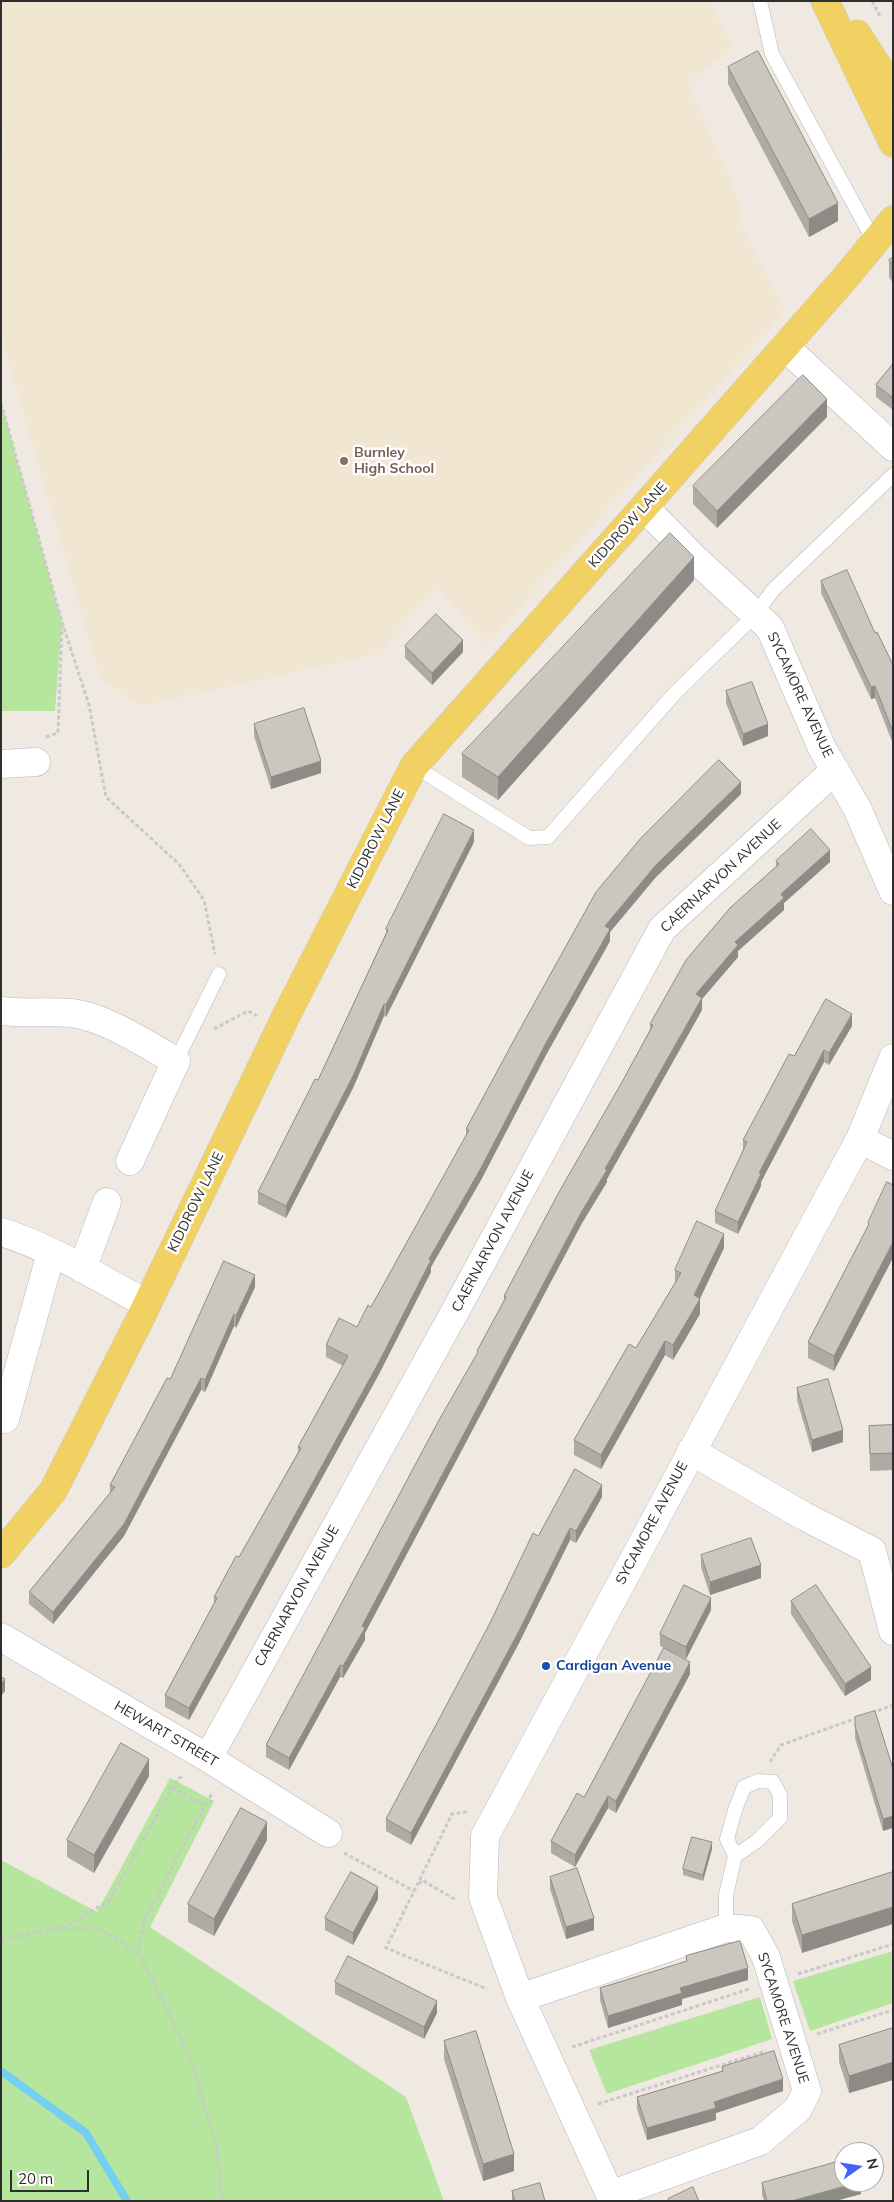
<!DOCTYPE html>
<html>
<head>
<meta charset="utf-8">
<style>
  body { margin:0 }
  #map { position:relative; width:894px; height:2202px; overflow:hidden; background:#efe9e1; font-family:Mulish,sans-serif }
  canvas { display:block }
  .frame { position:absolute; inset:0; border:2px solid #2e2e2e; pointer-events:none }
  .north { position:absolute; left:834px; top:2142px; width:50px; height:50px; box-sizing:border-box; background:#fff; border:1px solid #ababab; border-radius:50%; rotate:77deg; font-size:14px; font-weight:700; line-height:20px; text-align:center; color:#2e2e2e }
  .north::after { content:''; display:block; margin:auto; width:18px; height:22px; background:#4264fb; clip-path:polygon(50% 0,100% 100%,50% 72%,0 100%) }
  .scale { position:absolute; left:10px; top:2170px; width:79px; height:22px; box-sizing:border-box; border:2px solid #2e2e2e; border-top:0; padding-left:6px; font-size:15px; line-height:18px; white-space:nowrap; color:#2e2e2e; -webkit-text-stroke:4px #fff; paint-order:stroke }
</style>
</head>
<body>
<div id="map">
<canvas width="894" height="2202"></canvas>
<div class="frame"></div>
<div class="north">N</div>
<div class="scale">20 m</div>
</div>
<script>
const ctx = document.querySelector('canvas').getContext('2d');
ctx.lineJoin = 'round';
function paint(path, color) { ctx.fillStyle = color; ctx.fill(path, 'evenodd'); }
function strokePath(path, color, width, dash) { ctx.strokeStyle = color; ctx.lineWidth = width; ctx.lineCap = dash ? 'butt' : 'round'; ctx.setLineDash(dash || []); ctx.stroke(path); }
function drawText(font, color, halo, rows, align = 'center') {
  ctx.font = font + ' Mulish,sans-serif'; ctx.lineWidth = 5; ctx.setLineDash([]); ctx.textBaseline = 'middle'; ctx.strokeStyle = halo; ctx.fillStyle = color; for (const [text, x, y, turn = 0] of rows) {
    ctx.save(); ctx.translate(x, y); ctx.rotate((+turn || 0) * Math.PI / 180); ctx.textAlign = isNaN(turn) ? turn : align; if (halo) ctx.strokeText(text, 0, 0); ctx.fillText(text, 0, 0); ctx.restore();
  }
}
const education = new Path2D(`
  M1,1H710L733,47L688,83L742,208V227L785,311L487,644L437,588L378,654L141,706L100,678L1,335V157L6,135L1,133Z`);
const green = new Path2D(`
  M1,402L62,622L55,711H1Z
  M170,1778L214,1801L150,1927L406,2097L444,2201H1V1860L97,1912Z
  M893,1951V2003L810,2031L793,1981Z
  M760,1997L772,2039L607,2094L589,2050Z`);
const stream = new Path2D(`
  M1,2071L86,2133L127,2201`);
const path = new Path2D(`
  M872,1L881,18
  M1,403L62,622L89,705L106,797L179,864L204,900L215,954
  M46,737L58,733L62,625
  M214,1029L248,1011L257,1016
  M872,1713L893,1705
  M770,1762L781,1745L857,1718
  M172,1788L205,1805L213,1792
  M467,1812L452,1814L386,1948L487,1989
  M344,1853L414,1891
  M419,1884L422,1880L456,1900
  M62,1928L109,1901L172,1788L179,1778L183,1776
  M1,1940L52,1929L95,1928L124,1943L138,1953L163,2000L192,2064L217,2147L222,2201
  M138,1953L144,1921L205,1805
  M798,1974L893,1944
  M817,2034L893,2010
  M572,2047L749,1989
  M598,2104L766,2051`);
const service = new Path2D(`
  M760,1L772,54L874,241
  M414,766L529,838L548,837L674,694L755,615L773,590L893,475
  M176,1061L219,974
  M726,1928V1895L735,1856L757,1841L780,1818V1795L773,1782L758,1781L744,1787L735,1810L727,1839L735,1856`);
const minor = new Path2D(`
  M785,347L893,447
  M644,507L695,559L770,628L822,748L857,808L893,891
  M1,764L36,762
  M1,1011C24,1014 48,1011 71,1013C106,1017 145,1044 176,1061L130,1161
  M860,1139L893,1156
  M1,1232C53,1248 100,1279 147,1304
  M82,1269L107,1202
  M5,1419L51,1253
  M691,1451L804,1516L872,1551L893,1631
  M1,1637L208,1758L328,1833
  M208,1758L458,1306L662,929L835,770
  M520,1998L726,1928L751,1930L766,1957L807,2091L798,2109L760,2141L610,2195
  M613,2201L520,1998L483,1897L485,1836L860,1139L893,1058`);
const primary = new Path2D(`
  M825,1L893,143
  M857,34L893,90
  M1,1554L53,1491L140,1319L286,1016L414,766L644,507L845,278L893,220`);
const wall = new Path2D(`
  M728,67L838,221L809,237L728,84Z
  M893,257V283L889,277V260Z
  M893,364V410L876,397V385Z
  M827,417L717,528L693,504V486Z
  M694,580L498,800L462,777V754Z
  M821,581L893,665V744L875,698L871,699L821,593Z
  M405,646L463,652L432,685L405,658Z
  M726,691L768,736L743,746L726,703Z
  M254,724L321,773L271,789L254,736Z
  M741,794L656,877L610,932V941L546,1055L481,1180L431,1267V1272L379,1374L189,1720L165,1707V1695L214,1603V1597L239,1557L298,1452V1447L343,1366L326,1357V1345L357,1327L371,1307L466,1136V1129L596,892Z
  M474,842L386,1017L384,1016L353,1088L286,1218L258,1204V1192L318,1080L386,933V929Z
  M776,861L830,862L784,903V910L738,951V957L702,999V1010L607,1179V1182L582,1223L365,1633V1640L343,1678L340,1677L289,1770L266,1757V1745L477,1356V1351L504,1301V1296L622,1082L650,1030V1024L776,867Z
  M852,1026L829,1065L824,1062L761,1182V1186L738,1234L715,1223V1211L743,1151V1140L794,1056Z
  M893,1185L834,1371L808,1358V1342L868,1227V1223Z
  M724,1248L700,1298V1314L673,1360L665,1355L601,1469L574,1455V1440L636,1348L675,1284V1270Z
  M255,1287L236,1328L234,1326L205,1392L201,1390L124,1536L53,1624L29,1604V1592L110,1493V1485L170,1379Z
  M797,1388L843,1442L812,1452L797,1400Z
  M893,1425V1470L870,1471L869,1426Z
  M602,1497L576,1543L570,1540L519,1643L411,1845L386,1831V1819L538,1536Z
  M701,1555L761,1578L710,1595L701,1567Z
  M791,1601L871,1680L845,1696L791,1614Z
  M711,1610L686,1659L660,1646V1634Z
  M690,1674L616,1813L608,1808L575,1867L551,1853V1841L584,1797Z
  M855,1717L893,1769L883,1831L855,1738Z
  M149,1776L94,1873L67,1857V1840Z
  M267,1840L214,1936L188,1922V1904Z
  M712,1849L703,1881L683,1875V1869Z
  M893,1872L802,1953L792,1921V1904Z
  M550,1877L594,1930L566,1939L550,1889Z
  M378,1899L353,1945L325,1930V1918Z
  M686,1956L748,1980L682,1999V2005L608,2028L600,2000V1988L686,1962Z
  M335,1982L437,2013L424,2039L335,1994Z
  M893,2028V2080L849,2093L839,2062V2045Z
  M444,2041L514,2171L483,2181L444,2059Z
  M722,2067L783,2091L716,2113V2120L647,2140L637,2109V2097L722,2071Z
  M762,2183L861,2194L835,2201H764L762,2195Z
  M512,2191L545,2201H512Z`);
const shadedWall = new Path2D(`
  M838,203V221L809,237V219Z
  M827,399V417L717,528V511Z
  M694,557V580L498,800V777Z
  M463,640V652L432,685V673Z
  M875,686V698L871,699V687Z
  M768,724V736L743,746V734Z
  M321,761V773L271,789V777Z
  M741,782V794L656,877L610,932V941L546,1055L481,1180L431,1267V1272L379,1374L189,1720V1708L429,1259L605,926L656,865Z
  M474,830V842L386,1017V1005Z
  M830,850V862L784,903V910L738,951V957L702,999V1010L607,1179V1182L582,1223L365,1633V1640L343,1678V1666L362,1626L582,1211L605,1169L696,994L735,942L781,894Z
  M384,1004V1016L353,1088L286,1218V1206Z
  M852,1014V1026L829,1065V1053Z
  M824,1050V1062L761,1182V1186L738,1234V1222L759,1173Z
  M724,1234V1248L697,1305L700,1299V1314L673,1360V1345L694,1295Z
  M893,1242V1258L834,1371V1356Z
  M255,1275V1287L236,1328V1316Z
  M234,1314V1326L205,1392V1380Z
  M665,1341V1355L601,1469V1455Z
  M201,1378V1390L124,1536L53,1624V1612Z
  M843,1430V1442L812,1452V1440Z
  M602,1485V1497L576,1543V1531Z
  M570,1528V1540L519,1643L411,1845V1833Z
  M761,1565V1578L710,1595V1582Z
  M711,1598V1610L686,1659V1647Z
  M690,1662V1674L616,1813V1801Z
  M340,1665V1677L289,1770V1758Z
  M871,1667V1680L845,1696V1684Z
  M5,1679V1691L1,1696V1684Z
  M149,1759V1776L94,1873V1855Z
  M608,1796V1808L575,1867V1855Z
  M893,1816V1828L883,1831V1819Z
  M267,1822V1840L214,1936V1919Z
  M712,1842V1849L703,1881V1875Z
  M378,1887V1899L353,1945V1933Z
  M893,1907V1924L802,1953V1935Z
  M594,1918V1930L566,1939V1927Z
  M748,1968V1980L682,1999V2005L608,2028V2016L680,1988Z
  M437,2001V2013L424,2039V2027Z
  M893,2062V2080L849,2093V2076Z
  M783,2079V2091L716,2113V2120L647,2140V2128L714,2102Z
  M514,2154V2171L483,2181V2164Z
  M861,2182V2194L835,2201H792Z`);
const building = new Path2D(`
  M758,51L838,203L809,219L728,67Z
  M893,257V265L889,260Z
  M893,364V398L876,385Z
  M803,375L827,399L717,511L693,486Z
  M670,533L694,557L498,777L462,754Z
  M847,570L875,633L877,632L893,665V732L875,686L871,687L821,581Z
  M436,614L463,640L432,673L405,646Z
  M752,682L768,724L743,734L726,691Z
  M304,708L321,761L271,777L254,724Z
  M719,760L741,782L656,865L605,926L610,929L546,1043L481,1168L429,1259L431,1260L379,1362L189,1708L165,1695L217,1598L214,1597L236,1556L239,1557L301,1448L298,1447L348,1356L326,1345L339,1318L357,1327L368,1305L371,1307L469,1130L466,1129L520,1029L596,892L641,838Z
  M444,814L474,830L386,1005L384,1004L353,1076L286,1206L258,1192L315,1079L318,1080L388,930L386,929Z
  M811,829L830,850L781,894L784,898L735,942L738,945L696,994L702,998L605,1169L607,1170L582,1211L362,1626L365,1628L343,1666L340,1665L289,1758L266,1745L439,1420L478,1352L477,1351L506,1297L504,1296L559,1192L622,1082L653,1025L650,1024L686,960L730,908L779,864L776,861Z
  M826,999L852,1014L829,1053L824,1050L759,1173L761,1174L738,1222L715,1211L747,1142L743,1140L789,1054L794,1056Z
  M887,1182L893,1185V1242L834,1356L808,1342L869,1224L868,1223Z
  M697,1221L724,1234L694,1295L700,1299L673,1345L665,1341L601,1455L574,1440L629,1344L636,1348L681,1273L675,1270Z
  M224,1261L255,1275L236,1316L234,1314L205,1380L201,1378L124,1524L53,1612L29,1592L115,1487L110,1485L167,1378L170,1379Z
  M828,1379L843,1430L812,1440L797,1388Z
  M893,1425V1453L870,1454L869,1426Z
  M575,1469L602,1485L576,1531L570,1528L519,1631L411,1833L386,1819L490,1623L533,1533L538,1536Z
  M751,1538L761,1565L710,1582L701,1555Z
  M684,1585L711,1598L686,1647L660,1634Z
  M816,1585L871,1667L845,1684L791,1601Z
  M664,1648L690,1662L616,1801L608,1796L575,1855L551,1841L577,1793L584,1797Z
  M1,1677L5,1679L1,1684Z
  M875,1711L893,1769V1816L883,1819L855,1726V1717Z
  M121,1743L149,1759L94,1855L67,1840Z
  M241,1808L267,1822L214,1919L188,1904Z
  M692,1837L712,1842L703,1875L683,1869Z
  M577,1868L594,1918L566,1927L550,1877Z
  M351,1872L378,1887L353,1933L325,1918Z
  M893,1872V1907L802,1935L792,1904Z
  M740,1941L748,1968L680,1988L682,1993L608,2016L600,1988L687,1961L686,1956Z
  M348,1956L437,2001L424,2027L335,1982Z
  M893,2028V2062L849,2076L839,2045Z
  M476,2031L514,2154L483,2164L444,2041Z
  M774,2051L783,2079L714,2102L716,2108L647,2128L637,2097L723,2071L722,2067Z
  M844,2160V2182H859L792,2201H767L762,2183Z
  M540,2183L545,2201H515L512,2191Z
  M693,2187L699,2201H669L668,2199Z`);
const markers = [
  [344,461,5,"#8d6e63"],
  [546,1666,5,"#1a4fb4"]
];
const educationNames = [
  ["Burnley",354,453],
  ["High School",354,469]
];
const streetNames = [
  ["KIDDROW LANE",628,525,-48],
  ["SYCAMORE AVENUE",800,695,65],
  ["KIDDROW LANE",376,839,-63],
  ["CAERNARVON AVENUE",721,876,-43],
  ["KIDDROW LANE",196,1202,-64],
  ["CAERNARVON AVENUE",493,1241,-62],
  ["SYCAMORE AVENUE",652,1523,-62],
  ["CAERNARVON AVENUE",297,1596,-61],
  ["HEWART STREET",166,1734,30],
  ["SYCAMORE AVENUE",783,2018,72]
];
const transitNames = [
  ["Cardigan Avenue",556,1666]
];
paint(education, '#f0e6d1');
paint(green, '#b6e59e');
strokePath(stream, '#75cff0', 8);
strokePath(service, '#b4b7c1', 15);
strokePath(minor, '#b4b7c1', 29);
strokePath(primary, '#c9c9c9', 29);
strokePath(path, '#c9c9c9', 3, [4, 2.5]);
strokePath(service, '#fff', 14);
strokePath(minor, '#fff', 28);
strokePath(primary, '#f2d163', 28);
paint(wall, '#afaba4');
paint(shadedWall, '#8e8b86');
paint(building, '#cbc7bf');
strokePath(building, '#8e8b86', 1);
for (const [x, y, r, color] of markers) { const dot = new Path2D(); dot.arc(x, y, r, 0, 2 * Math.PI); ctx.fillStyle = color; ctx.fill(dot); strokePath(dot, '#fff', 2); }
drawText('bold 14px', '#785e54', '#fff', educationNames, 'left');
drawText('14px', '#2e2e2e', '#fff', streetNames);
drawText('bold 14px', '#164399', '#fff', transitNames, 'left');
</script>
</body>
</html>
